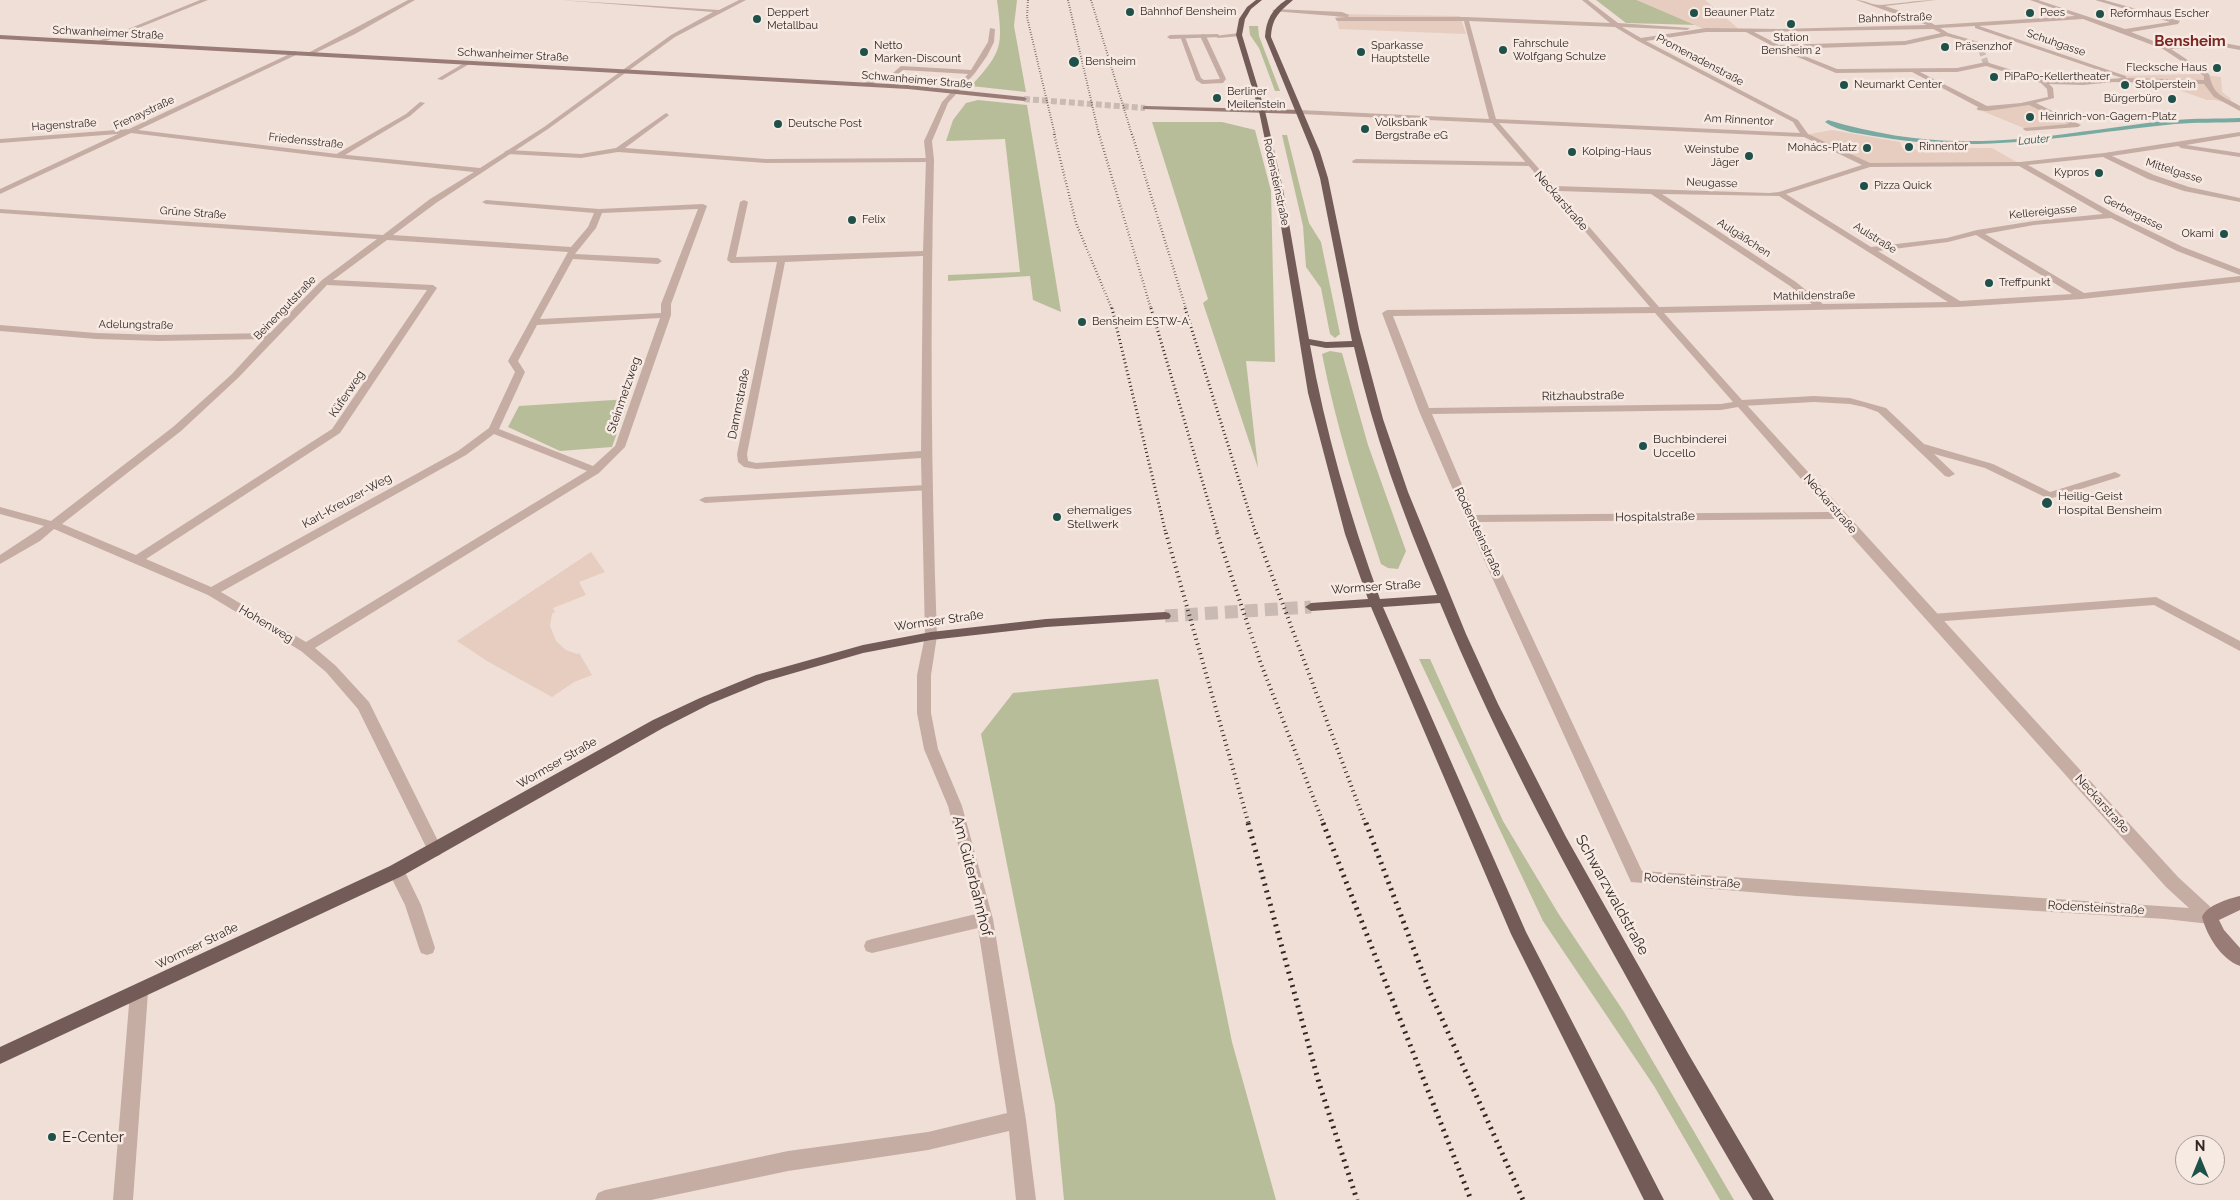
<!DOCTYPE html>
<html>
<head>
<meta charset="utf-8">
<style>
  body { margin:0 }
  #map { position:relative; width:2240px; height:1200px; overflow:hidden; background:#efdfd7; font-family:Raleway,sans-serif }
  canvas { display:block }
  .north { position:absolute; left:2175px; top:1135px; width:50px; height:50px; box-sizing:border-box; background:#f7eae3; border:1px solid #a89c97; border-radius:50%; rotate:0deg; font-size:14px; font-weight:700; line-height:20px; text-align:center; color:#322725 }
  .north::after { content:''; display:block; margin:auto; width:18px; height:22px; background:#1e514a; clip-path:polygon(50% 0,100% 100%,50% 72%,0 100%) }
</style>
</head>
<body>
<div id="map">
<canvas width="2240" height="1200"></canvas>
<div class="north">N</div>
</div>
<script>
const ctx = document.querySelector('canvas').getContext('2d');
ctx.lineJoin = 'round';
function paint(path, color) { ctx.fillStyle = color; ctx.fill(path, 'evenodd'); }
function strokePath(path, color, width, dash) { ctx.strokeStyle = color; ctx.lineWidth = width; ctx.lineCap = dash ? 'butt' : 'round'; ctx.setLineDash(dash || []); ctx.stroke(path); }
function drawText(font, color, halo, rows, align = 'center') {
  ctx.font = font + ' Raleway,sans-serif'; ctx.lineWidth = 5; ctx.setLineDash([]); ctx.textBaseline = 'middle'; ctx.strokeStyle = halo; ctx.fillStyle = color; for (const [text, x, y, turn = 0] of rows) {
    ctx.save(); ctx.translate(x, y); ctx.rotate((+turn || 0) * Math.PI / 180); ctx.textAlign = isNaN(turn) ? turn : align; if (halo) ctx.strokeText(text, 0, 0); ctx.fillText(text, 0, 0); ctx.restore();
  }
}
const green = new Path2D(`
  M997,0H1017L1014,26L1026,92L971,86C1003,51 1003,46 997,0Z
  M1596,0H1637L1697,25L1626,23Z
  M1249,26H1258L1259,36L1280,91H1275L1259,48L1250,35Z
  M978,100L1027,105L1061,312L1033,300L1030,276L948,281V275L1020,272L1005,139L946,141L953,120L966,103Z
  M1152,122H1222L1255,130L1271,191L1275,362L1246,361L1258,468L1203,303L1208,299Z
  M1282,135H1287L1309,223L1321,242L1340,334L1335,338L1330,334L1321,288L1306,267L1303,226Z
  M1330,351L1342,353L1368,445L1406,551L1398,569L1388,568L1381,564C1358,494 1336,426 1322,354Z
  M629,399L612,447L560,451L508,427L519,406Z
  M1419,659H1430L1503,821L1558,913L1624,1012L1734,1200H1720L1654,1086L1543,921Z
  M1158,679L1232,1042L1276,1200H1064L1055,1105L981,734L1013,693Z`);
const plaza = new Path2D(`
  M1637,0H1705L1741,31L1706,30Z
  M1336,14L1460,16L1466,34L1339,29Z
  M2196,74L2221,77L2222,92L2230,98L2232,104L2215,100H2207L2173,88L2120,76Z
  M2034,103L2078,125L2026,129L1975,108Z
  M1832,130L1900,142L1902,148L1912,149L1920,150L1916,144L1958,148H1992L2020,164L1869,165L1805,135Z
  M591,552L605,572L579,582L586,595L553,608L555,612L552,614L550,626L556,641L566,650L577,654L579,653L592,675L574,682L552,697L487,661L457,641Z`);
const stream = new Path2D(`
  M2240,118V122C2218,123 2197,122 2175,124C2072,134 1985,155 1880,137C1863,134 1839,132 1825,122L1828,120C1872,133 1917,141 1963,141C2034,142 2104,127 2175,120C2197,118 2218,119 2240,118Z`);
const streetTunnel = new Path2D(`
  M1986,64L1981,49L1990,47`);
const secondaryTunnel = new Path2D(`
  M1024,99L1145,108`);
const primaryTunnel = new Path2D(`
  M1165,616L1311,607`);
const lane = new Path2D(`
  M1239,33L1241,36L1218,38L1215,36Z
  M1203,34L1206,36L1226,79L1223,83L1202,84L1196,80L1180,36L1185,37L1201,78L1204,80L1220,79L1200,36Z
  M466,62L471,63L442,80L437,79Z
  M420,102L425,103L410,116L340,158L333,156L406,114Z
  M666,113L669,115L668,116L625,148L766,159L930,158L934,160L930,162L766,163L618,152L581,158L508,154L504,152L508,150L581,154L616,148Z
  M1356,159L1529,162L1533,164L1529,166L1353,163L1352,161Z
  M1814,396L1850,398L1886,408L1924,444L1993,464L2050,492L2115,472L2121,475L2119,477L2049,499L1985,468L1934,454L1955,474L1949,477L1945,476L1878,412L1864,407L1850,404L1814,402L1742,406L1737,403L1742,400Z
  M926,485L930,486L932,488L930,490L705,503L699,500L705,497Z
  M2156,597L2240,641V651L2154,605L1932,622L1926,618L1932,614Z
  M931,632L937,636L931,675V713L938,749L962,806L993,919L1026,1120L1036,1200H1016L1009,1131L928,1150L788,1171L651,1200H595L598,1193L605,1190L788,1151L928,1132L1007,1113L978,928L872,953L866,951L864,946L866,941L872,939L976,914L948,806L924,749L917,713V675L925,636Z
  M396,865L402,866L421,905L435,948L433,953L427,955L421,953L419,948L405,905L388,871L390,866Z
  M139,984L145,987L148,992L133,1200H113L130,992L133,987Z`);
const street = new Path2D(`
  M200,0H208L101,43L96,42Z
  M408,0H415L355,34L311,55L306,54Z
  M560,0L719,10L739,0H746L675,37L548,129L436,203L393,235L571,247L588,227L594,213L486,204L482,202L486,200L599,209L703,204L707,206L671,304V315L625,447L599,473L315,648L336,666L369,702L443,851L440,855L435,857L430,855L358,709L326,672L301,651L208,595L54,529L40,541L0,564V555L44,526L0,514V507L51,521L173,427L232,374L264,339L159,341L96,339L0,331V325L96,333L159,335L270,333L322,280L377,239L0,213V209L383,235L430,199L474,172L337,158L131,133L0,194V189L118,134L0,143V139L129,129L296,51L298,54L138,130L337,154L480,168L544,127L671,35L713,12ZM698,209L661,304V313L540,319L573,259L658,264L662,261L658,258L575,254L596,228L602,213ZM387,240L568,252L508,361L515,372L489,428L458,451L211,587L146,559L340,433L437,288L433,285L333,280ZM327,285L427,290L332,429L136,555L62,524L181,431L238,378ZM660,318L615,446L593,466L499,429L525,372L518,361L537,325ZM494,434L587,471L306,642L221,592L466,455Z
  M1582,0H1588L1618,23L1690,28L1687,30L1622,27L1641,38L1706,28L1780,29L1927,25L1856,0C1864,0 1872,5 1880,5C1897,4 1917,0 1936,0L1885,6L1924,19L1935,25L2075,16L2030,0H2038L2125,29L2170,22L2095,0H2104L2180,21L2178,24L2131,32L2166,46L2224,43L2240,46V50L2224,47L2171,49L2209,74C2214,96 2221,95 2240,106V111L2214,97L2204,84L2114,82L2083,85L2049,84L2053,88L2054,98L2036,103L2081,125L2078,127L2026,131L2023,129L2024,128L2069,124L2029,105L1987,111L1977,110L1978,107L1912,72L1836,73L1776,48L1746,32H1706L1646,41L1798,120L1808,134L1870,163L2020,162L2104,153L2240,132V136L2186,145L2240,153V157L2181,148L2178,146L2112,156L2154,175L2189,187L2240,198V202L2184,191L2148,179L2103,157L2028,165L2115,214L2183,247L2240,269V275L2177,251L2111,218L2034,225L1985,234L2084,293L2240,276V282L2082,299L1958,307L1664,313L1742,400L1746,401V404L2178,877L2216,912L2218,917L2216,922L2210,924L2165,919L1797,896L1631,882L1469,527L1419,411L1382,313L1387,310L1650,307L1492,123L1300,114L1297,112L1300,110L1489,119L1464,21H1337L1335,18L1346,17L1272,11L1275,9L1342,12L1349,15L1348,17H1466L1610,23ZM2083,19L2163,49L2204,76V80L2126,78V76L1979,26ZM1469,21L1615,27L1638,41L1793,122L1800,133L1496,119ZM1975,26V28L2122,78L2083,81L2044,80L1986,62L1957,68L1837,69L1787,49L1905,45L1946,36L1992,48V46L1948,33L1940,28ZM1933,29L1941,33L1905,41L1779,45L1754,32ZM1986,66L2041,83L2047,89L2048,97L2021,103L1987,106L1920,72H1957ZM1499,123L1804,137L1862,165L1779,192L1769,193L1554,186ZM2019,166L2103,214L2034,221L1977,230L1947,238L1871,247L1786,194L1870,167ZM1558,191L1651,194L1790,286L1812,304L1659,307ZM1662,194L1779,196L1948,302L1823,304L1796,282ZM1976,235L2072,294L1960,301L1878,251L1948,242ZM1655,313L1733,402L1721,404L1429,408L1393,316ZM1738,407L1830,512L1475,515L1432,414L1721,410ZM1836,519L2166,887L2189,908L1642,871L1478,522Z
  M990,28L995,29L994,42L987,56L975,73L948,103L932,141L934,160C930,320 931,477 937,636L931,640L925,636L921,458L756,469L744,467L738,462L737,454L777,262L731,263L727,260L740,202L744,200L748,202L736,257L923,251L926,160L924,141L942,102L968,74L903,70L897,75L864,86L861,84L893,73L901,66L971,70L988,42ZM923,256L921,451L756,463L748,461L747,454L785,262Z
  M1218,34L1220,37L1170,39L1167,37L1170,35Z`);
const secondary = new Path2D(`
  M0,35L908,85L1024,97L1027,99L1024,101L908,89L0,39Z
  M1145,106L1300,110L1303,112L1300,114L1143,109V107Z
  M2240,896V910L2219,920L2224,930L2240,948V966C2221,959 2207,936 2202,917C2207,905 2228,899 2240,896Z`);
const primary = new Path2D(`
  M1256,0H1262L1251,9L1245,19L1242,35L1265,111L1283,189L1309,339L1326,342L1352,341L1320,178L1312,152L1265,37C1266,20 1272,9 1286,0H1293C1279,12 1272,18 1271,37L1320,152L1328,178L1359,329L1383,419L1408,492L1466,634L1498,704L1566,837L1689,1055L1774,1200H1753C1707,1124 1665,1047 1622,969C1556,850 1492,729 1440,603L1383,607L1526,932L1664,1200H1644L1511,934L1371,607L1311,611L1305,607L1311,603L1368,599L1345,534L1308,393L1275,189L1259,111L1236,35L1239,19L1247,7ZM1310,345L1326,348L1354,347C1373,432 1403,515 1437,595L1380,599C1350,516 1325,431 1310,345Z
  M1165,612L1169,613L1171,616L1169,619L1046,627L931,640L863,653L766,681L710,704L663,728L402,876L0,1064V1047L390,866L653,720L700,698L756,675L863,645L931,632L1046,619Z`);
const railFar4 = new Path2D(`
  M1028,0L1027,17L1055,135
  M1068,0L1099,135
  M1091,0L1132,135`);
const railFar3 = new Path2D(`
  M1054,134L1076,223L1112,309
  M1099,134L1151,309
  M1132,134L1186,309`);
const railFar2 = new Path2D(`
  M1112,308L1166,534
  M1151,308L1218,534
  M1185,308L1256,534`);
const railFar1 = new Path2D(`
  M1166,533L1249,825
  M1217,533L1261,664L1324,825
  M1256,533L1366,825`);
const rail = new Path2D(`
  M1248,823L1319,1083L1357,1200
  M1323,823L1471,1200
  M1366,823L1430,992L1523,1200`);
const markers = [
  [1130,12,5,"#1e514a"],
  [1694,13,5,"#1e514a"],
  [2030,13,5,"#1e514a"],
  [2100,14,5,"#1e514a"],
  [757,19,5,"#1e514a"],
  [1791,24,5,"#1e514a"],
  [1945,47,5,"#1e514a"],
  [1503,50,5,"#1e514a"],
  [864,52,5,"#1e514a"],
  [1361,52,5,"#1e514a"],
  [1074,62,6,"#1e514a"],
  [2217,68,5,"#1e514a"],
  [1994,77,5,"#1e514a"],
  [1844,85,5,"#1e514a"],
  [2125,85,5,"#1e514a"],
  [1217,98,5,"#1e514a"],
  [2172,99,5,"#1e514a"],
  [2030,117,5,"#1e514a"],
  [778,124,5,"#1e514a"],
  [1365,129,5,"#1e514a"],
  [1909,147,5,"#1e514a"],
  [1867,148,5,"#1e514a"],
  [1572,152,5,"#1e514a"],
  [1749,156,5,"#1e514a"],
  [2099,173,5,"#1e514a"],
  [1864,186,5,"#1e514a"],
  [852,220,5,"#1e514a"],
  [2224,234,5,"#1e514a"],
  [1989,283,5,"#1e514a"],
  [1082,322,5,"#1e514a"],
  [1643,446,5,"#1e514a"],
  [2047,503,6,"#1e514a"],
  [1057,517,5,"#1e514a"],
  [52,1137,5,"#1e514a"]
];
const farPoinames = [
  ["Bahnhof Bensheim",1140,12],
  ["Deppert",767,13],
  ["Metallbau",767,26],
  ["Beauner Platz",1704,13],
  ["Pees",2040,13],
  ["Reformhaus Escher",2110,14],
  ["Station",1791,38,"center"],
  ["Bensheim 2",1791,51,"center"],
  ["Fahrschule",1513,44],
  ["Wolfgang Schulze",1513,57],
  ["Netto",874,46],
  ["Marken-Discount",874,59],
  ["Sparkasse",1371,46],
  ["Hauptstelle",1371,59],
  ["Präsenzhof",1955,47],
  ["Bensheim",1085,62],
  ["Flecksche Haus",2207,68,"right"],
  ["PiPaPo-Kellertheater",2004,77],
  ["Neumarkt Center",1854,85],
  ["Stolperstein",2135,85],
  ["Berliner",1227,92],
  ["Meilenstein",1227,105],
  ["Bürgerbüro",2162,99,"right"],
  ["Heinrich-von-Gagern-Platz",2040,117],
  ["Volksbank",1375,123],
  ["Bergstraße eG",1375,136],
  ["Deutsche Post",788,124],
  ["Rinnentor",1919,147],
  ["Mohács-Platz",1857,148,"right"],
  ["Weinstube",1739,150,"right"],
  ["Jäger",1739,163,"right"],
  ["Kolping-Haus",1582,152],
  ["Kypros",2089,173,"right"],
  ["Pizza Quick",1874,186],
  ["Felix",862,220],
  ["Okami",2214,234,"right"],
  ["Treffpunkt",1999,283],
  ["Bensheim ESTW-A",1092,322]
];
const farStreetnames = [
  ["Bahnhofstraße",1895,18,-2],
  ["Schwanheimer Straße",108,33,3],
  ["Schuhgasse",2056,43,19],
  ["Schwanheimer Straße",513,55,3],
  ["Promenadenstraße",1700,60,28],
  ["Schwanheimer Straße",917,80,5],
  ["Frenaystraße",144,113,-25],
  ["Am Rinnentor",1739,120,3],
  ["Hagenstraße",64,125,-4],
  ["Friedensstraße",306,141,6],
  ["Mittelgasse",2174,171,18],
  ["Rodensteinstraße",1276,182,78],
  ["Neugasse",1712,183,2],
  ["Kellereigasse",2043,212,-6],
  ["Grüne Straße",193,213,4],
  ["Gerbergasse",2133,213,27],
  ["Aulgäßchen",1744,238,33],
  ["Aulstraße",1875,238,32],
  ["Mathildenstraße",1814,296,-1],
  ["Beinengutstraße",285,308,-46],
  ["Adelungstraße",136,325,1]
];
const farWaternames = [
  ["Lauter",2034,140,-5]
];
const streetNames = [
  ["Neckarstraße",1561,201,49],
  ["Küferweg",347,394,-56],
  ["Steinmetzweg",624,395,-71],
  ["Ritzhaubstraße",1583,396,-1],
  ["Dammstraße",739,404,-79],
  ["Karl-Kreuzer-Weg",347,501,-29],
  ["Neckarstraße",1830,504,49],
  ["Hospitalstraße",1655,517,-1],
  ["Rodensteinstraße",1478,532,65],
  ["Wormser Straße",1376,587,-4],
  ["Wormser Straße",939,621,-8],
  ["Hohenweg",266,624,31],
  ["Wormser Straße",557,763,-30],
  ["Neckarstraße",2102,804,48],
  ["Rodensteinstraße",1692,881,4],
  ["Rodensteinstraße",2096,908,3],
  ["Wormser Straße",197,946,-26]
];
const poiNames = [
  ["Buchbinderei",1653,439],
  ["Uccello",1653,453],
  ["Heilig-Geist",2058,496],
  ["Hospital Bensheim",2058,510],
  ["ehemaliges",1067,510],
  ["Stellwerk",1067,524]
];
const farDistrictnames = [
  ["Bensheim",2190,41]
];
const nearStreetnames = [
  ["Am Güterbahnhof",972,876,76],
  ["Schwarzwaldstraße",1612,895,61]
];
const nearPoinames = [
  ["E-Center",62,1137]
];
paint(green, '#b8bd99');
paint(plaza, '#e6cdbf');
paint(stream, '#78aaa2');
strokePath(streetTunnel, '#c9bab3', 6, [6, 3]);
strokePath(secondaryTunnel, '#c9bab3', 6, [6, 3]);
strokePath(primaryTunnel, '#c9bab3', 13, [13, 7]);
paint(lane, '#c6ada4');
paint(street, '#c6ada4');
paint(secondary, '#997c76');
paint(primary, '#735b57');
strokePath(railFar4, '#322725', 2, [0.5, 2]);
strokePath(railFar3, '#322725', 2.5, [0.5, 2.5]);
strokePath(railFar2, '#322725', 3, [1, 3]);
strokePath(railFar1, '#322725', 4, [1, 4]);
strokePath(rail, '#322725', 5, [2, 5]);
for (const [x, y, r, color] of markers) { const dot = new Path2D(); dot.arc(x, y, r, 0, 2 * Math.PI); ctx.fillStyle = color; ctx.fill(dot); strokePath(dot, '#f7eae3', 2); }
drawText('11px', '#322725', '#f7eae3', farPoinames, 'left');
drawText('11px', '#322725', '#f7eae3', farStreetnames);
drawText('italic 11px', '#1e514a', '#f7eae3', farWaternames);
drawText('12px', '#322725', '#f7eae3', streetNames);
drawText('12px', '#322725', '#f7eae3', poiNames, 'left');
drawText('bold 15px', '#7c2623', '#f7eae3', farDistrictnames);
drawText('15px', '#322725', '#f7eae3', nearStreetnames);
drawText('15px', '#322725', '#f7eae3', nearPoinames, 'left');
</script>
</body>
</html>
